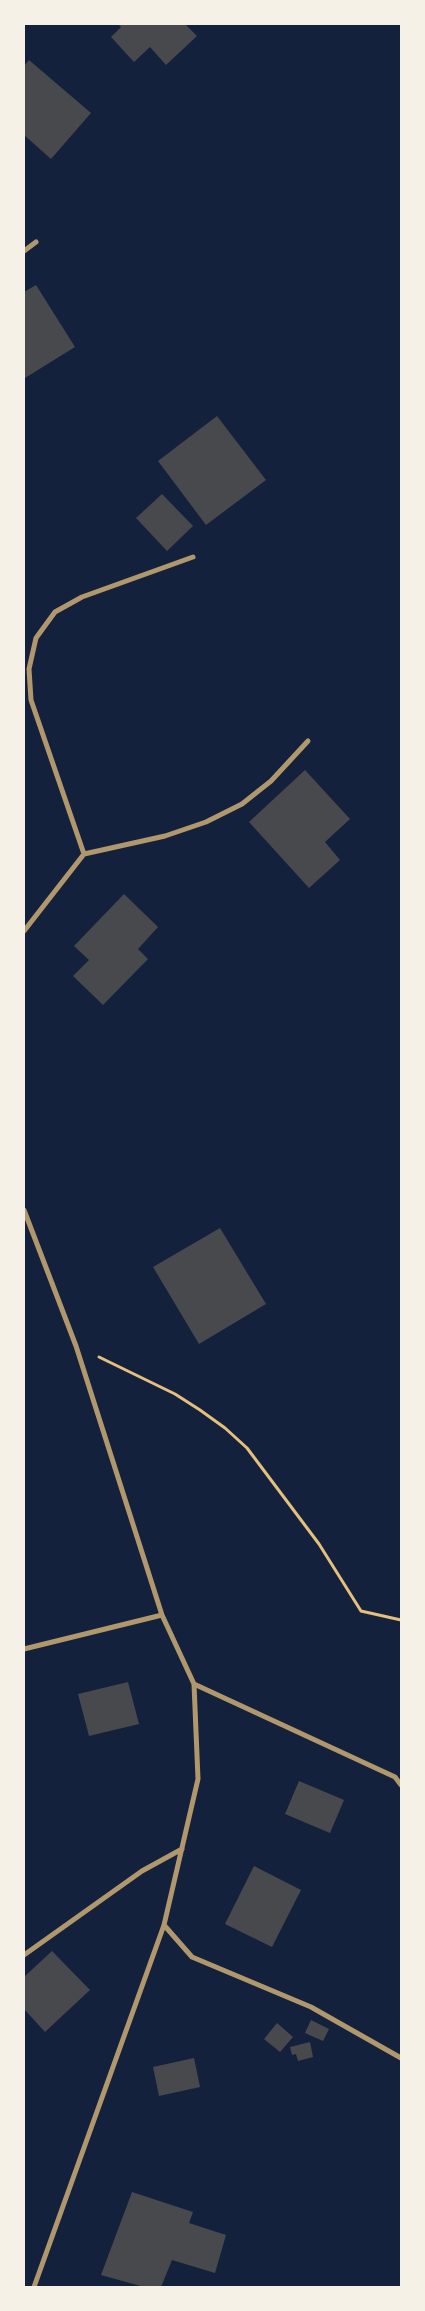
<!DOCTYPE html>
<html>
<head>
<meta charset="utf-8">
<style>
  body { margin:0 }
  #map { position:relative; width:425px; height:2311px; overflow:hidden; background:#14213d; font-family:Roboto,sans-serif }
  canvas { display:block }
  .frame { position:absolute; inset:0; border:25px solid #f6f1e7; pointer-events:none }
</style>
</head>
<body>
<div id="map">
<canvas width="425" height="2311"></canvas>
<div class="frame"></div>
</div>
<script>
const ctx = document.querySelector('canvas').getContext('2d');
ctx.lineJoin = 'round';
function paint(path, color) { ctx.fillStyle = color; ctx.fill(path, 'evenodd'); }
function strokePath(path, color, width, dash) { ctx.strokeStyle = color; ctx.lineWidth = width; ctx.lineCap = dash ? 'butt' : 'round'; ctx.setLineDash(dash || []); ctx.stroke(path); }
const building = new Path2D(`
  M118,24H185L197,36L166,65L150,47L134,62L111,37L121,27Z
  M29,60L91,113L51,159L24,135V66Z
  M36,285L75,347L25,378L24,292Z
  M217,416L266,480L206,525L158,461Z
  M162,494L193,526L167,551L136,518Z
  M305,770L350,819L325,842L340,860L309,888L249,822Z
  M124,894L158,927L138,949L148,959L103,1005L73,976L89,960L74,946Z
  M220,1228L266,1304L199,1344L153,1267Z
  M128,1682L139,1724L89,1736L78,1694Z
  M299,1781L344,1800L330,1833L285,1814Z
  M254,1866L301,1890L272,1947L225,1924Z
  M52,1951L90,1990L45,2032L24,2009V1977Z
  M311,2020L329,2029L323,2041L305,2033Z
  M277,2023L293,2037L280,2052L264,2039Z
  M310,2042L313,2057L298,2061L296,2054L292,2055L290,2047Z
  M194,2058L200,2087L159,2096L153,2067Z
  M132,2192L193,2212L189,2223L226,2235L215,2273L172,2260L161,2287H144L101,2275Z`);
const path = new Path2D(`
  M99,1357L175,1394L200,1410L225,1428L247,1448L319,1544L361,1611L401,1620`);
const minor = new Path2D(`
  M24,251L36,242
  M84,854L31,700L29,669L36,638L55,612L82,597L193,557
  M24,931L84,854L165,836L206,822L242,804L271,781L308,741
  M24,1210L76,1346L162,1615L194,1684L198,1779L164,1925L34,2287
  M24,1649L162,1615
  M194,1684L395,1777L401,1785
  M164,1925L192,1957L311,2007L401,2058
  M24,1955L142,1871L182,1849`);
paint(building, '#48494c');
strokePath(path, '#e5c07b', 3);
strokePath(minor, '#b1986c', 5);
</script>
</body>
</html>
